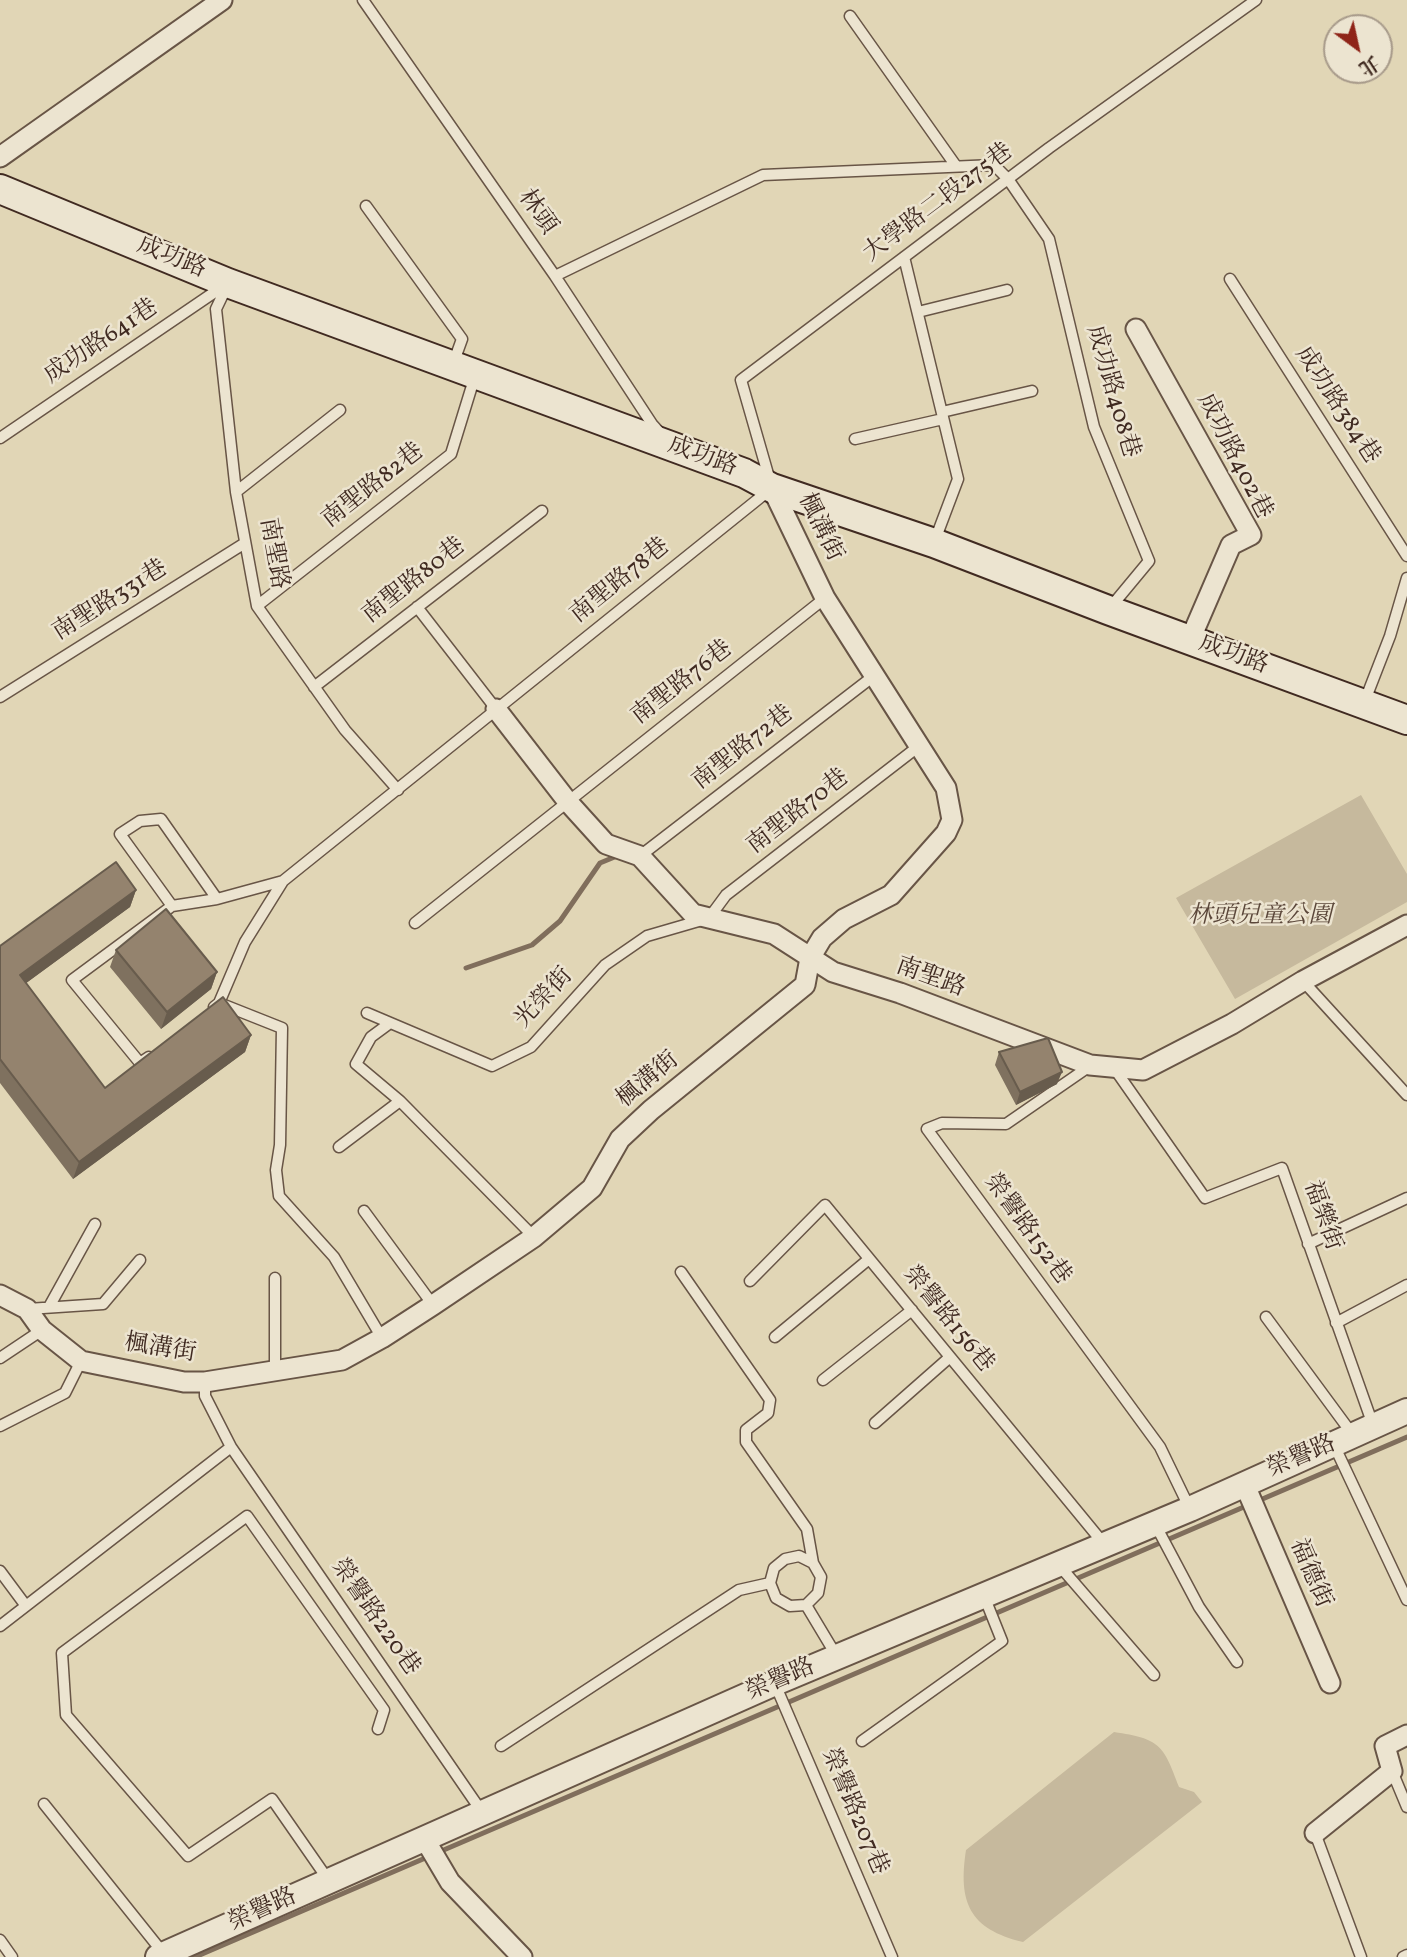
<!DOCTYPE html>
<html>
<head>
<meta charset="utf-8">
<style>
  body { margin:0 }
  #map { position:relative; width:1407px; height:1957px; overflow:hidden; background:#e1d6b6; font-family:Vollkorn,"Noto Serif TC",serif }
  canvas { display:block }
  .north { position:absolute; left:1323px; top:14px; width:70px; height:70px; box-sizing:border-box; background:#ece4d0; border:2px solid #a79a8a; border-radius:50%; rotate:147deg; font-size:19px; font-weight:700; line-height:28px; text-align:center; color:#402a21 }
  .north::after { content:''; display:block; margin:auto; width:24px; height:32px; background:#8f2418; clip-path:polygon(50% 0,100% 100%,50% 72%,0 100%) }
</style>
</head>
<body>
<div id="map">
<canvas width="1407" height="1957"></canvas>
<div class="north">北</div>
</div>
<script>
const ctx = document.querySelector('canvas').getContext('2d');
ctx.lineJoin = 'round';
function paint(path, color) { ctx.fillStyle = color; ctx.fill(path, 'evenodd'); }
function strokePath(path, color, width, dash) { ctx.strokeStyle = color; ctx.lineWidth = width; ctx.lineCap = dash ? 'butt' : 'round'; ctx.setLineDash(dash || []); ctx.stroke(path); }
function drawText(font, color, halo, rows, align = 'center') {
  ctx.font = font + ' Vollkorn,"Noto Serif TC",serif'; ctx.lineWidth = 5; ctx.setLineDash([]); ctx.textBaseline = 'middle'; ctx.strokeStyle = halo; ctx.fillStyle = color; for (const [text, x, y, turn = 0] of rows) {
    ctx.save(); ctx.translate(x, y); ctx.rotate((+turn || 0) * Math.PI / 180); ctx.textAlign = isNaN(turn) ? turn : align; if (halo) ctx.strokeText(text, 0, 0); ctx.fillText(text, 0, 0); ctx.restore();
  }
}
const green = new Path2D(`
  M1361,795L1407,874V902L1235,999L1176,898Z
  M1114,1732C1160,1739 1163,1744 1179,1787L1194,1792L1202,1802L1023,1942C969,1929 958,1902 966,1850Z`);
const stream = new Path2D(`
  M466,968L532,945L560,921L600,863L617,856
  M439,1852L1407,1437
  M195,1957L430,1856`);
const service = new Path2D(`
  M363,0L555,276L652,424L661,434
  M850,16L956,166
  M366,206L462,339L453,364
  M904,257L958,479L935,540
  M555,276L763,175L994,165L1008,179L1049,239L1094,427L1149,561L1110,608
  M1230,279L1407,556
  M227,286L216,309L236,492L257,606L345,730L398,790
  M918,312L1007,290
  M942,412L1032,391
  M0,438L225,285
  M855,439L943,419
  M236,492L340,410
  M257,606L451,454L475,376
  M417,607L496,709
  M314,687L542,511
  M0,697L245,543
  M1364,703L1390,636L1407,578
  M640,856L875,675
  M172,906L120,834L140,821L161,819L217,899
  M415,923L825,598
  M1303,981L1407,1095
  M219,1003L282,1028L280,1145L276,1170L279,1196L334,1257L382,1338
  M214,1007L219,1003L245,942L283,881L772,488L741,380L1049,148L1256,0
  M367,1013L492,1066L531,1047L605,965L647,936L709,918L726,895L919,746
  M390,1023L371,1037L356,1064L400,1101L534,1237
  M149,1057L140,1063L72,980L172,906L217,899L283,881
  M1090,1066L1006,1124L942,1123L927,1129L1160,1447L1190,1509
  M1114,1068L1205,1198L1282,1168L1373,1425
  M339,1147L400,1101
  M364,1211L433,1305
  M1308,1244L1407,1198
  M681,1272L770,1400L768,1413L746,1430V1442L807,1529L813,1563L821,1577L818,1593L806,1605L790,1606L776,1598L770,1583L774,1568L785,1559L799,1556L813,1563
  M750,1281L825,1205L1104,1544
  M49,1307L95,1224
  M28,1309L103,1304L140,1260
  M1266,1317L1353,1435
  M1336,1323L1407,1285
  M775,1337L869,1259
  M0,1358L42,1330
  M275,1369V1278
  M823,1380L912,1310
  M205,1382V1396L231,1447L482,1812
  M875,1423L950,1357
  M0,1426L65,1393L81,1361
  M1334,1445L1407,1600
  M1155,1524L1199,1607L1237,1662
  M1058,1564L1154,1675
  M0,1571L26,1606
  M806,1605L836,1655
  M0,1626L231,1447
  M775,1684L892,1957
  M862,1741L1002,1641L984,1596
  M501,1746L739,1590L770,1583
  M1392,1771L1407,1807
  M44,1804L164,1954
  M1315,1833L1361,1957
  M329,1881L272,1799L188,1856L66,1715L62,1653L247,1516L384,1710L378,1729
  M0,1940L12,1957
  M1403,1957L1407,1955`);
const minor = new Path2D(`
  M0,157L222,0
  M1136,329L1251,535L1231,545L1190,640
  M496,709L568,802L606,844L640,856L693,914L774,934L833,972L900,993L1090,1065L1143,1070L1232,1024L1303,981L1407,925
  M0,1295L27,1309L42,1330L81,1361L184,1382H205L342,1360L382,1338L433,1305L534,1237L592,1188L620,1139L651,1110L805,985L810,958L822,938L844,919L891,895L946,833L952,820L946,788L825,598L772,488
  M1244,1483L1330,1683
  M1315,1833L1392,1771L1385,1746L1407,1735
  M424,1838L450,1882L522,1957`);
const tertiary = new Path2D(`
  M158,1957L775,1683L1190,1509L1407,1411`);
const secondary = new Path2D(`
  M0,189L228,283L744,473L772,488L934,543L1108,610L1407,720`);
const wall = new Path2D(`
  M136,890L130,907L26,983L105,1088L251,1035L245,1052L73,1179L0,1083V946Z
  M116,950L217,972L211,989L161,1029L110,967Z
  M999,1052L1057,1084L1016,1105L995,1065Z`);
const shadedWall = new Path2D(`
  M136,890L130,907L14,992L20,975Z
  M217,972L211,989L161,1029L167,1012Z
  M251,1035L245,1052L73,1179L79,1162Z
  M1062,1072L1057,1084L1016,1105L1020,1092Z`);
const building = new Path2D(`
  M116,862L136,890L20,975L105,1088L223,997L251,1035L79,1162L0,1059V946Z
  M166,909L217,972L167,1012L116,950Z
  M1048,1038L1062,1072L1020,1092L999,1052Z`);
const streetNames = [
  ["大學路二段275巷",939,204,-37],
  ["林頭",536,213,55],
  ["成功路",171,259,22],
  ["成功路641巷",102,343,-34],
  ["成功路408巷",1111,392,74],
  ["成功路384巷",1336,406,57],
  ["成功路402巷",1233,457,63],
  ["成功路",702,458,20],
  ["南聖路82巷",374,487,-38],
  ["楓溝街",819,528,64],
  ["南聖路",272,554,80],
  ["南聖路80巷",415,582,-38],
  ["南聖路78巷",621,582,-39],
  ["南聖路331巷",111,602,-32],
  ["成功路",1233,656,20],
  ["南聖路76巷",683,684,-38],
  ["南聖路72巷",744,749,-38],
  ["南聖路70巷",799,813,-38],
  ["南聖路",930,979,20],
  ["光榮街",545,999,-47],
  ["楓溝街",649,1081,-40],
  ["福樂街",1321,1216,71],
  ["榮譽路152巷",1026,1230,54],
  ["榮譽路156巷",947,1320,51],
  ["楓溝街",160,1350,9],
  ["榮譽路",1302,1458,-23],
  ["福德街",1309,1574,67],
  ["榮譽路220巷",374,1618,55],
  ["榮譽路",781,1681,-23],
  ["榮譽路207巷",853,1812,67],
  ["榮譽路",263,1911,-24]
];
const parkNames = [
  ["林頭兒童公園",1260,918]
];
paint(green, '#c6b99d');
strokePath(stream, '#806e5c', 5);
strokePath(service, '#685546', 13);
strokePath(minor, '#685546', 23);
strokePath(tertiary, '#685546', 28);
strokePath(secondary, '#402a21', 32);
strokePath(service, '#ece4d0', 10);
strokePath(minor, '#ece4d0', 19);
strokePath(tertiary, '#ece4d0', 24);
strokePath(secondary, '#ece4d0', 28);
paint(wall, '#7f715f');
paint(shadedWall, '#685c4d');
paint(building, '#94836e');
strokePath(building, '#685c4d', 2);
drawText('24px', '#402a21', '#ece4d0', streetNames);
drawText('italic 24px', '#5b473a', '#ece4d0', parkNames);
</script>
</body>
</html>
